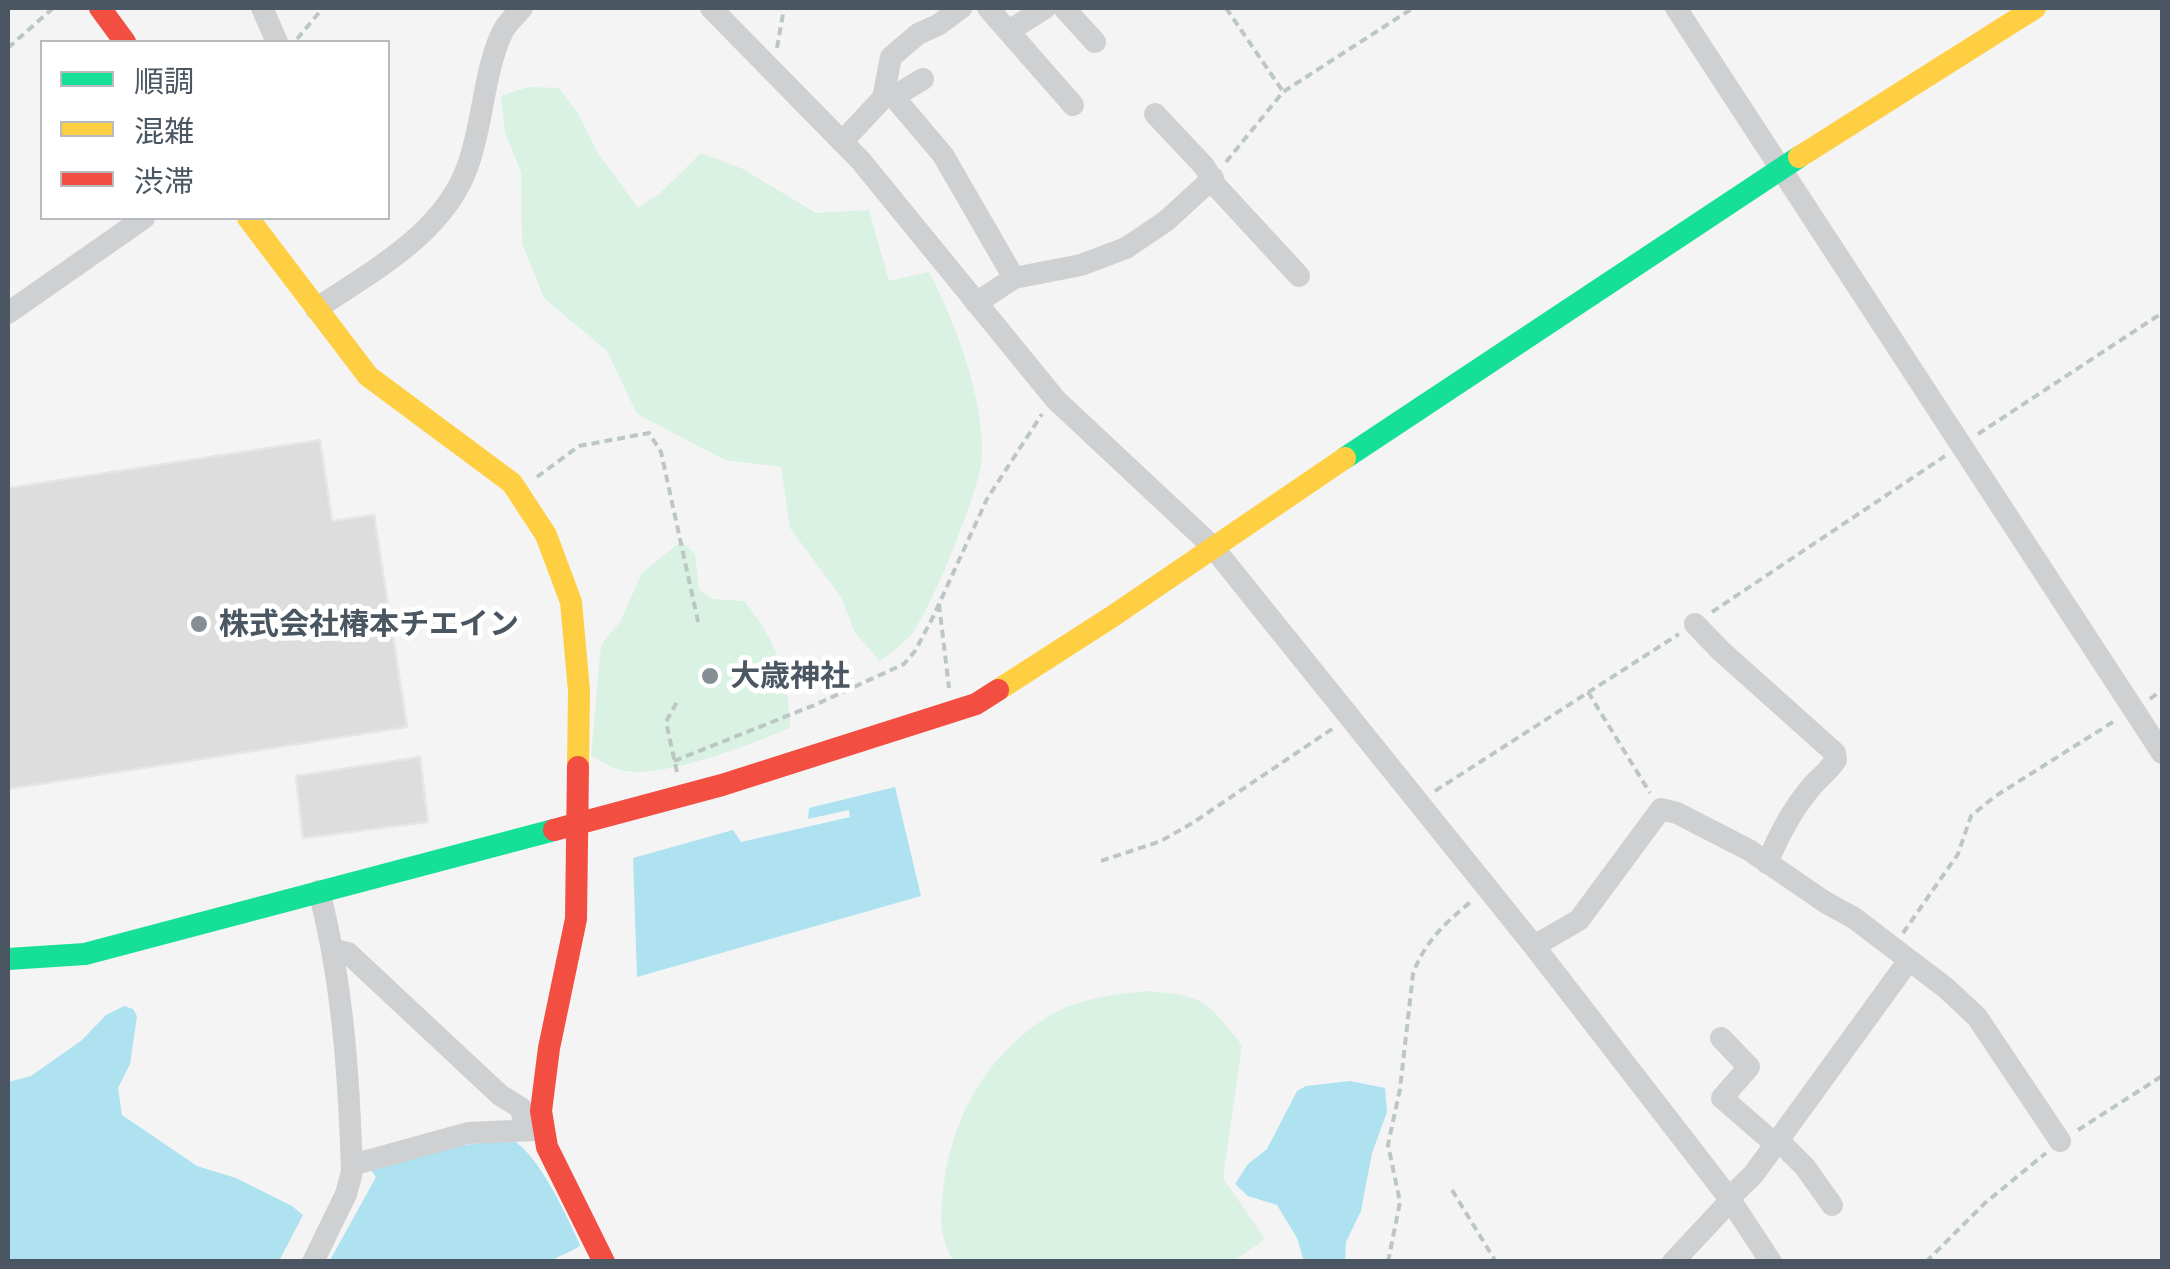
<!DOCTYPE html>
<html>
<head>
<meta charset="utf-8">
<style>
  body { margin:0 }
  #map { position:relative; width:2170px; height:1269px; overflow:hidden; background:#f4f4f4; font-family:Barlow,"Noto Sans JP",sans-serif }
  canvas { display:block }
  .frame { position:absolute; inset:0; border:10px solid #4a5661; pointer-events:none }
  .legend { position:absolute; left:40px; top:40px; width:350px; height:180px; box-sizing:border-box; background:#fff; border:2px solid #b7bbc0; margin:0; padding:12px 18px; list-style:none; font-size:30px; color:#4a5661 }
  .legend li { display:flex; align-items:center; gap:20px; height:50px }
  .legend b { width:50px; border:2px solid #b7bbc0 }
</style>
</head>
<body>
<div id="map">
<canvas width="2170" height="1269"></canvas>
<div class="frame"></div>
<ul class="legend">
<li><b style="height:12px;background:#16e098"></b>順調</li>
<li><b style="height:12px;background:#ffcf43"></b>混雑</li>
<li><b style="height:12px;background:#f24e42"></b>渋滞</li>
</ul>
</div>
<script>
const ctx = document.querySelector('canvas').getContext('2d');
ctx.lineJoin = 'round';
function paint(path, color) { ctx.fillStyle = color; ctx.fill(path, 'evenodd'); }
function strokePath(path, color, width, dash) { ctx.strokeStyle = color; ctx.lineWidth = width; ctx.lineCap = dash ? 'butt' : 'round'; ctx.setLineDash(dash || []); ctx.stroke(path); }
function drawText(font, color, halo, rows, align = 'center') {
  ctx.font = font + ' Barlow,"Noto Sans JP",sans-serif'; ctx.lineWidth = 10; ctx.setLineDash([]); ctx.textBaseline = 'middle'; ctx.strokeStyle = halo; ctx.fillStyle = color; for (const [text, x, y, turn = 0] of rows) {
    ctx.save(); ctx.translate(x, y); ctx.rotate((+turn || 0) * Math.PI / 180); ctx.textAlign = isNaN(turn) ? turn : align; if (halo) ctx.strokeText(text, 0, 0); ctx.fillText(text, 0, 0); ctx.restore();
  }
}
const green = new Path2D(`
  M528,87L559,88L578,113L598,153L638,208L658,195L701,153L743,169L816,213L869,210L889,281L929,272C956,324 984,398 982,457C981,487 930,613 910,636C902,645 890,653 880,661L855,633L841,597L790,528L781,467L725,460L637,414L607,351L544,298L522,243L521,172L505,133L501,96Z
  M681,541L695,554L699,590L713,599L744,601C776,639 789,678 790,728C751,744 662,780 620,770C611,768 600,760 591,756L601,645L620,622L642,573Z
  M1148,991C1205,996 1206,1000 1242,1045L1223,1178L1265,1239L1234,1261L952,1259C939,1233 940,1221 943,1192C950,1121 983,1060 1044,1019C1075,999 1112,994 1148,991Z`);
const water = new Path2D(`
  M895,787L921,896L637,977L633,858L733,830L741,842L850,817L849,810L808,819L809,808Z
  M124,1006L133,1009L137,1016L130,1064L118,1088L122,1115L197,1166L236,1178L292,1206L303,1215L279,1261H8V1082L31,1076L82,1040L106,1015Z
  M1350,1081L1385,1088L1387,1112L1372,1153L1361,1211L1346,1242L1345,1261H1304L1297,1238L1277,1205L1248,1196L1235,1184L1248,1164L1267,1149L1297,1091L1306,1086Z
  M511,1139C538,1153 567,1216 580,1245L577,1248L550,1261L329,1262L376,1177L370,1169L434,1149Z`);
const building = new Path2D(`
  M320,440L332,521L374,515L407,727L8,789V488Z
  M420,757L428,822L303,838L296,776Z`);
const path = new Path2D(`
  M1226,8L1282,90
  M297,39L323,8
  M8,48L53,8
  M777,48L784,8
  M1226,162L1283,92L1413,8
  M1978,434L2162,313
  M537,477L579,446L649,433L661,452L699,626
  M939,604L949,688
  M1712,612L1945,456
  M1588,692L1650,793
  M2150,699L2162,690
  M674,761L817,704L904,664L915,651L933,617L987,499L1042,414
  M677,772L666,722L678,700
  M1435,791L1679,634
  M1101,861L1161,841L1194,822L1335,727
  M1903,933L1958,854L1971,816L1994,797L2116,720
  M2078,1130L2162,1076
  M1452,1190L1496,1262
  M1388,1262L1400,1202L1388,1145L1400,1089L1413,974C1424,942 1447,921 1473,900
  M1926,1262L1985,1203L2046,1153`);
const street = new Path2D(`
  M262,8L277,42
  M711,8L861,161L1056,400L1212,546L1534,946L1729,1198L1771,1262
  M988,8L1073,105
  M1064,8L1095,42
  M1676,8L2162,753
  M1009,31L1045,8
  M887,89L943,155L1014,278
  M895,96L923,79
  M1155,114L1204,166L1216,186L1299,276
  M842,142L883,98L891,57L918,34L938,25L961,8
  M976,303L1014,278L1081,265L1126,248L1166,221L1213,178
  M316,309C372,271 445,233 468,165C483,124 484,69 503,31C507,23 516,15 522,8
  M8,313L144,218
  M1695,624L1721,651L1835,753L1836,760C1828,772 1816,780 1808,791C1790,813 1778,837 1767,863
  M1534,946L1579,920L1661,809L1677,813L1749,850L1825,902L1854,918L1946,988L1977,1017L2060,1141
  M334,950L348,953L500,1095L521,1108L525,1129
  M1721,1038L1749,1067L1722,1098L1775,1144
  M1778,1140L1805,1167L1832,1205
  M352,1165L468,1133L535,1130
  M1729,1198L1753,1175L1909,960
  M313,1262L346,1194L352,1172C349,1077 343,984 319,891
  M1673,1262L1730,1201`);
const fast = new Path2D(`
  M1345,458L1799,157
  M8,959L85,954L554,830`);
const slow = new Path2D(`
  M1799,157L2035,8
  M248,218L368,376L512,483L546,535L571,602L579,691L578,767
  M998,690L1113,616L1345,458`);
const jam = new Path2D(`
  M100,8L125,42
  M578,767L576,919L549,1048L541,1111L547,1147L604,1262
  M554,830L722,785L976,704L998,690`);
const markers = [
  [199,624,10,"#868d94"],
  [710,676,10,"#868d94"]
];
const poiNames = [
  ["株式会社椿本チエイン",219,624],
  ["大歳神社",730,676]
];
paint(green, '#d9f2e3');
paint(water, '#aee2f0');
paint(building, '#ddddde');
strokePath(building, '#e5e6e7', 2.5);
strokePath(path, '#bcc7c4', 4, [8, 5]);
strokePath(street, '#ced0d2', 22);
strokePath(fast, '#16e098', 22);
strokePath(slow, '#ffcf43', 22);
strokePath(jam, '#f24e42', 22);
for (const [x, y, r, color] of markers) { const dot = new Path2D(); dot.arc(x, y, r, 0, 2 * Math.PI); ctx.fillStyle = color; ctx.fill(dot); strokePath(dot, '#fff', 4); }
drawText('bold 30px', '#4a5661', '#fff', poiNames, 'left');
</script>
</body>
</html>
